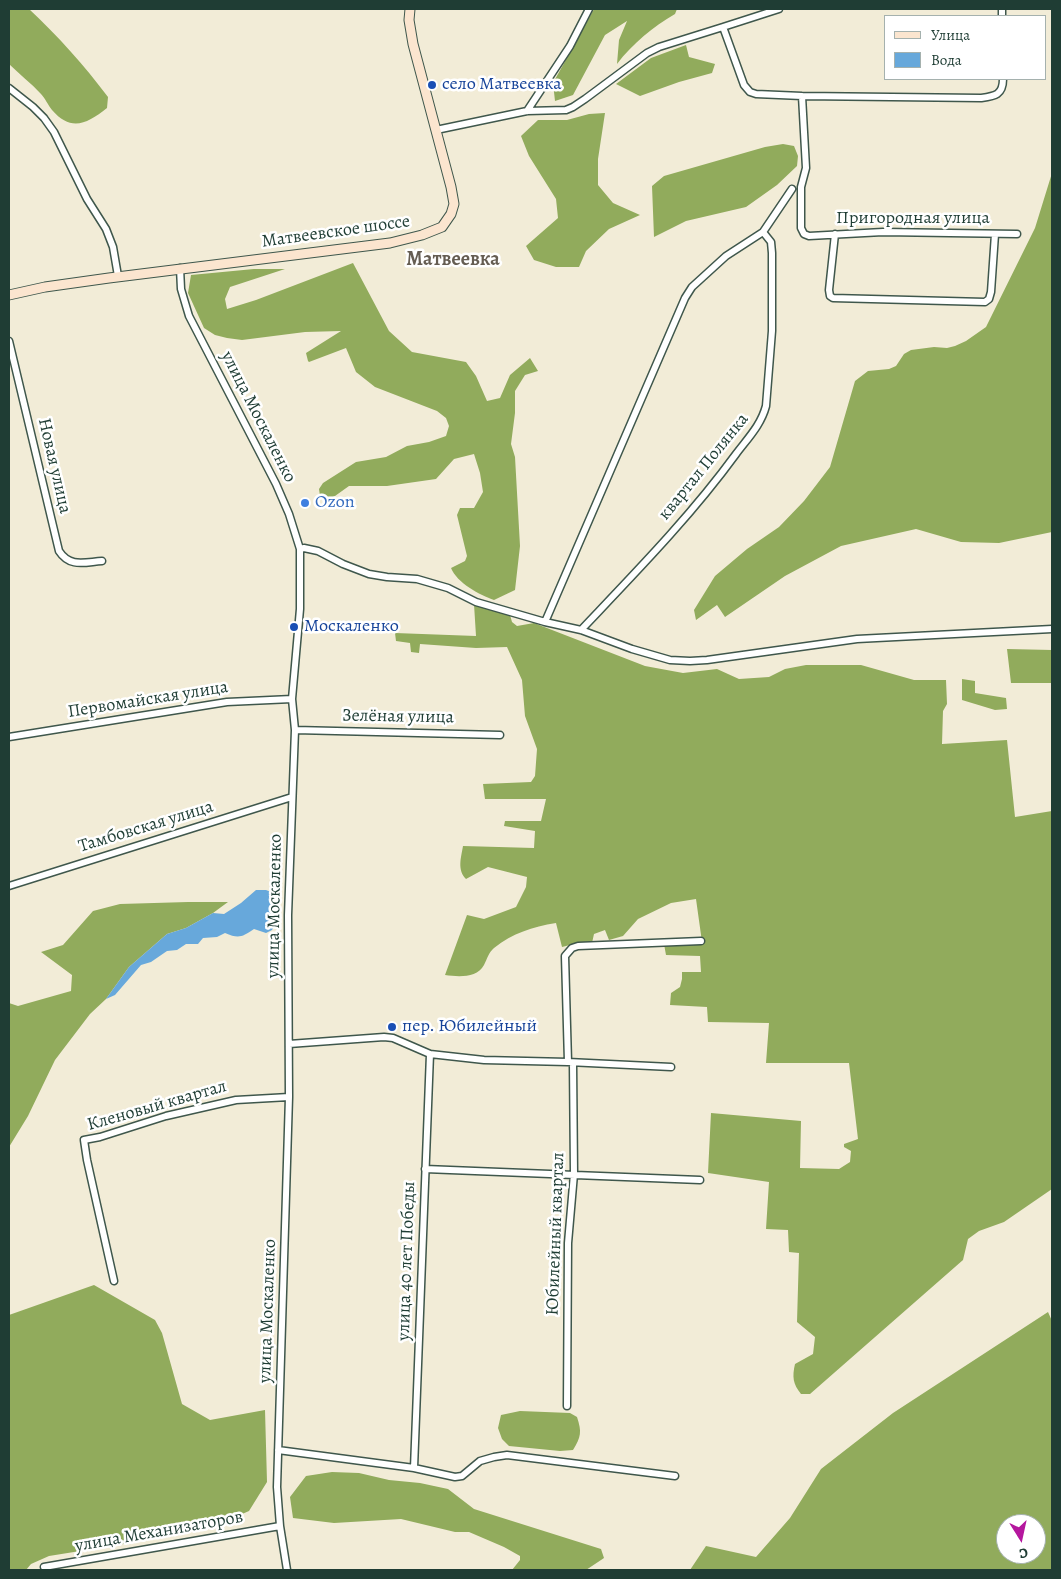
<!DOCTYPE html>
<html>
<head>
<meta charset="utf-8">
<style>
  body { margin:0 }
  #map { position:relative; width:1061px; height:1579px; overflow:hidden; background:#f2ecd7; font-family:Alegreya,serif }
  canvas { display:block }
  .frame { position:absolute; inset:0; border:10px solid #1f3d34; pointer-events:none }
  .legend { position:absolute; left:884px; top:15px; width:162px; height:65px; box-sizing:border-box; background:#fff; border:1px solid #a5b1ae; margin:0; padding:6px 9px; list-style:none; font-size:15px; color:#1f3d34 }
  .legend li { display:flex; align-items:center; gap:10px; height:25px }
  .legend b { width:25px; border:1px solid #a5b1ae }
  .north { position:absolute; left:996px; top:1514px; width:50px; height:50px; box-sizing:border-box; background:#fff; border:1px solid #a5b1ae; border-radius:50%; rotate:170deg; font-size:14px; font-weight:700; line-height:20px; text-align:center; color:#1f3d34 }
  .north::after { content:''; display:block; margin:auto; width:18px; height:22px; background:#b5179e; clip-path:polygon(50% 0,100% 100%,50% 72%,0 100%) }
</style>
</head>
<body>
<div id="map">
<canvas width="1061" height="1579"></canvas>
<div class="frame"></div>
<ul class="legend">
<li><b style="height:6px;background:#fbe5cf"></b>Улица</li>
<li><b style="height:14px;background:#67a8db"></b>Вода</li>
</ul>
<div class="north">С</div>
</div>
<script>
const ctx = document.querySelector('canvas').getContext('2d');
ctx.lineJoin = 'round';
function paint(path, color) { ctx.fillStyle = color; ctx.fill(path, 'evenodd'); }
function strokePath(path, color, width, dash) { ctx.strokeStyle = color; ctx.lineWidth = width; ctx.lineCap = dash ? 'butt' : 'round'; ctx.setLineDash(dash || []); ctx.stroke(path); }
function drawText(font, color, halo, rows, align = 'center') {
  ctx.font = font + ' Alegreya,serif'; ctx.lineWidth = 5; ctx.setLineDash([]); ctx.textBaseline = 'middle'; ctx.strokeStyle = halo; ctx.fillStyle = color; for (const [text, x, y, turn = 0] of rows) {
    ctx.save(); ctx.translate(x, y); ctx.rotate((+turn || 0) * Math.PI / 180); ctx.textAlign = isNaN(turn) ? turn : align; if (halo) ctx.strokeText(text, 0, 0); ctx.fillText(text, 0, 0); ctx.restore();
  }
}
const forest = new Path2D(`
  M9,9H29C58,36 84,65 108,97L107,108C87,124 71,132 52,110C48,105 45,98 41,94C31,83 19,74 9,64Z
  M594,9H677L675,14C653,27 633,43 617,64L619,40L627,21L605,35L573,95L555,101L553,83Z
  M686,45L689,57L715,64L712,73L679,82L640,96L616,84L651,58Z
  M605,113L598,159V185L613,203L640,215L609,229L586,251L579,267H556L534,260L526,246L558,218L556,199L529,156L521,136L538,120H567L589,114Z
  M783,144L794,146L798,156L797,166L777,185L746,207L686,221L654,237L652,186L664,176L765,147Z
  M1052,173V532L999,543L961,542L916,529L841,546L785,576L725,617L717,605L696,620L694,610L715,576L747,549L779,527L804,501L830,467L855,381L868,371L889,369L896,366L904,354L911,350L934,347L947,348L955,346L966,341L986,327L1035,228Z
  M353,263L389,331L412,352L466,362L476,376L487,401L500,398L510,375L530,358L538,371L525,375L515,391V413L511,444L515,457L520,546L515,590L494,600C480,595 457,583 451,568L465,561L467,556L457,515L460,508H474L483,492L480,473L474,454L454,459L436,479L387,486H349L335,496L328,499H324L320,496L319,489L323,483L356,462L386,457L407,446L429,442L446,436L449,426L446,418L437,411L375,387L356,372L346,348L309,362L308,361L306,353L341,331L305,332L242,340L227,338L215,335L204,328L188,293L191,275L254,269H285L230,287L225,299L227,309L256,300Z
  M474,604L510,615L512,622L517,626L534,623L645,666L683,673L717,669L739,679L769,677L785,669L806,665H861L914,680H946L947,704L943,711L942,744L1007,740L1015,817L1052,811V1189L1004,1222L979,1231L968,1239L963,1260L810,1394H801C793,1384 792,1377 795,1364L813,1354L815,1337L797,1322L799,1253L789,1252L788,1230L766,1229L769,1182L708,1173L711,1113L801,1121L800,1168L839,1169L850,1162L851,1151L844,1147V1144L858,1139L849,1063H766L769,1023L708,1022L707,1007L670,1005L671,993L680,987L682,979V972H701L700,956L666,955L664,944L702,942L696,899L671,903L638,919L623,936L609,940L605,930L594,934L592,943H578L562,947L556,923C532,927 513,933 494,948C489,952 487,959 484,965C477,978 459,977 445,975L467,915L484,919L516,907L526,887L527,877L488,867L466,879C457,870 461,858 463,846L534,848L535,831L504,826L505,821H541L546,799H485L483,784L531,782L535,776L537,749L525,716L522,680L507,647L476,648L420,644L419,653L411,652L410,643L396,641L395,633L476,636Z
  M1007,649L1052,650V683H1011Z
  M962,679L975,681V693L1006,698L1007,709L995,710L962,700Z
  M188,902H228L213,913L186,928L167,934L129,967L106,999L90,1014L55,1060L28,1116L9,1147V1003L18,1006L71,991L72,975L41,952L63,945L93,911L120,904Z
  M94,1285L155,1320L162,1333L182,1404L210,1420L265,1410L267,1482L249,1511L217,1525L180,1535L49,1556L31,1564L26,1570H9V1315Z
  M1048,1312L1052,1321V1570H690L706,1546L756,1557L790,1518L821,1469L893,1413ZM1006,1524H1036V1554H1006Z
  M520,1411L570,1413L577,1417C582,1432 581,1437 573,1450L560,1451L509,1446L502,1439L498,1428L501,1415Z
  M332,1472L359,1473L389,1480L420,1483L448,1489L474,1509L601,1549L604,1558L586,1570H512L520,1560V1556L504,1547L469,1532H455L401,1519L334,1523L293,1518L290,1497L306,1476Z`);
const water = new Path2D(`
  M256,890H266L276,894L281,914L272,930L266,933L254,929C242,937 239,939 225,933L217,937L203,938L198,944H186L177,950L167,951L151,962L141,965L115,995L106,999L129,967L167,934L186,928L213,913L224,914L241,903Z`);
const street = new Path2D(`
  M779,9L723,27L744,85L750,92L756,94L802,96L981,98C995,96 1003,95 1003,79
  M1002,9V16
  M9,88L33,107L44,118L54,132L87,199L106,229L113,247L118,276
  M802,96L806,168L801,187V228L804,234L809,236L883,232L1017,234
  M527,111L570,46L589,9
  M436,130L527,111L566,110L573,107L585,99L647,53L659,47L723,27
  M835,234L829,290L830,296L833,298L985,302L989,299L991,292L995,234
  M180,268L181,289L189,316L276,484L289,514L300,549V609L292,699L295,730L288,915L289,1097L277,1487L280,1526L287,1570
  M9,341L59,551C70,568 85,562 102,561
  M300,549L304,548L318,551L343,564L369,574L387,577L417,579L448,588L476,602L545,622L581,630L632,649L670,660L690,661L707,660L857,639L1052,629
  M545,622L685,298L692,287L726,256L763,232L792,189
  M581,630C635,573 690,517 736,454C748,438 761,425 766,406L772,331V253L771,242L763,232
  M295,730L500,735
  M9,737L227,702L292,699
  M9,886L292,797
  M289,1044L384,1037L393,1038L430,1054L484,1060L568,1062
  M671,1067L568,1062L565,956L572,948L578,946L701,941
  M425,1169L700,1180
  M114,1281L87,1160L84,1140L100,1137L166,1116L236,1100L289,1097
  M567,1406L568,1243L574,1174L573,1063
  M278,1450L414,1468L455,1477L462,1476L480,1461L494,1457L507,1455L675,1476
  M414,1468L430,1054
  M44,1567L280,1526`);
const secondary = new Path2D(`
  M9,295L45,287L109,278L390,243L422,235L442,227L451,214L454,204L451,187L413,44L409,20L410,9`);
const markers = [
  [432,85,5,"#1a4fb4"],
  [305,503,5,"#3f7fe0"],
  [294,627,5,"#1a4fb4"],
  [392,1027,5,"#1a4fb4"]
];
const transitNames = [
  ["село Матвеевка",442,85],
  ["Москаленко",304,627],
  ["пер. Юбилейный",402,1027]
];
const streetNames = [
  ["Пригородная улица",913,219],
  ["Матвеевское шоссе",336,232,-8],
  ["улица Москаленко",258,417,63],
  ["Новая улица",54,466,77],
  ["квартал Полянка",704,467,-51],
  ["Первомайская улица",148,700,-9],
  ["Зелёная улица",398,717,1],
  ["Тамбовская улица",146,827,-17],
  ["улица Москаленко",275,906,-89],
  ["Кленовый квартал",157,1106,-16],
  ["Юбилейный квартал",556,1234,-88],
  ["улица 40 лет Победы",407,1261,-88],
  ["улица Москаленко",268,1311,-88],
  ["улица Механизаторов",159,1532,-10]
];
const shopNames = [
  ["Ozon",315,503]
];
const quarterNames = [
  ["Матвеевка",453,260]
];
paint(forest, '#91ab5c');
paint(water, '#67a8db');
strokePath(street, '#3f574c', 9);
strokePath(secondary, '#3f574c', 11);
strokePath(street, '#fff', 6);
strokePath(secondary, '#fbe5cf', 9);
for (const [x, y, r, color] of markers) { const dot = new Path2D(); dot.arc(x, y, r, 0, 2 * Math.PI); ctx.fillStyle = color; ctx.fill(dot); strokePath(dot, '#fff', 2); }
drawText('18px', '#164399', '#fff', transitNames, 'left');
drawText('18px', '#1f3d34', '#fff', streetNames);
drawText('18px', '#366cbe', '#fff', shopNames, 'left');
drawText('bold 20px', '#655d52', '#fff', quarterNames);
</script>
</body>
</html>
